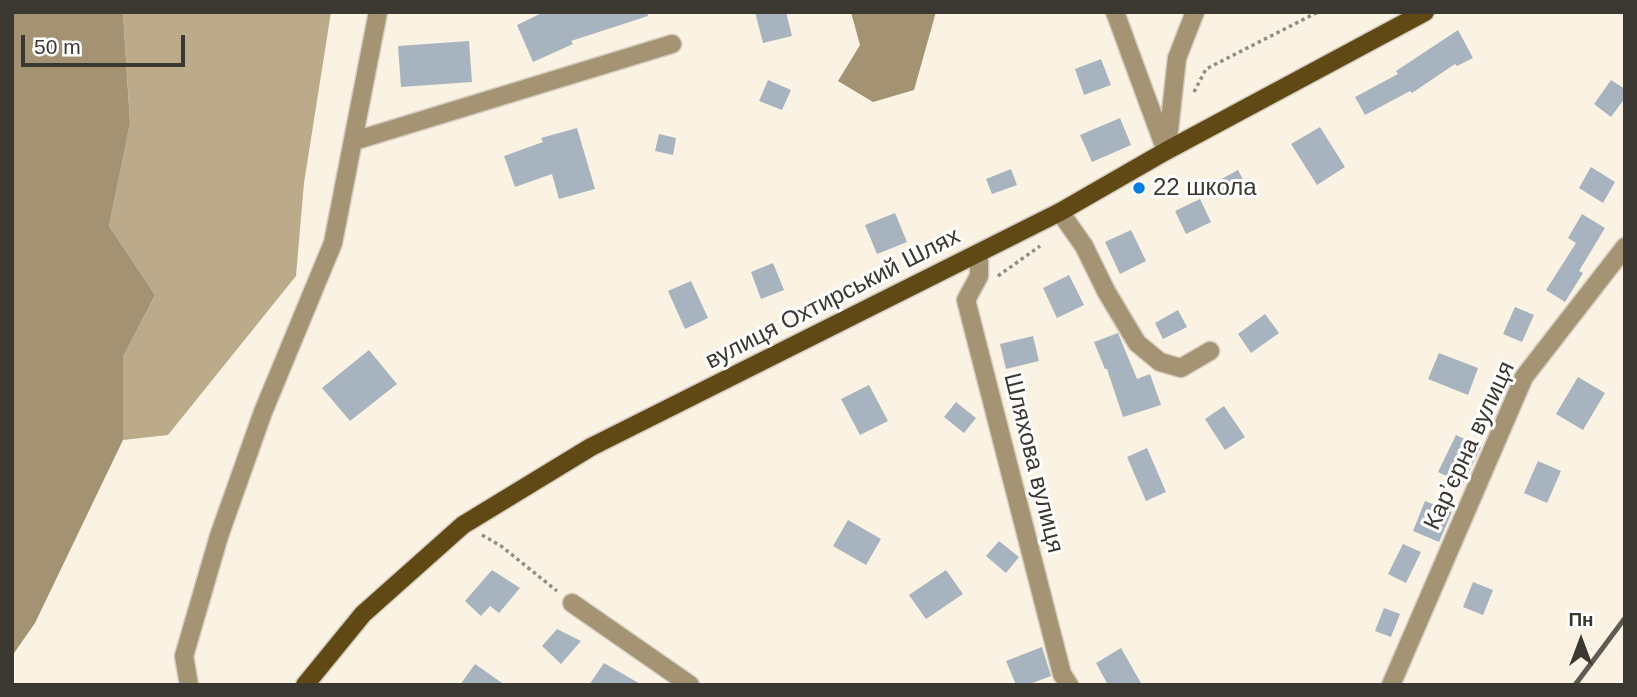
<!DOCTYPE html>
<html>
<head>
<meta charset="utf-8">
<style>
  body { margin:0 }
  #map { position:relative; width:1637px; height:697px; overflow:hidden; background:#faf2e2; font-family:Arial,sans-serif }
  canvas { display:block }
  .frame { position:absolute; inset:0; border:14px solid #3b3832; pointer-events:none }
  .north { position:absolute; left:1546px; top:606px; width:70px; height:70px; -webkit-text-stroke:5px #fff; paint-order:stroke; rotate:0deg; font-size:19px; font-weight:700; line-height:28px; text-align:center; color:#3b3832 }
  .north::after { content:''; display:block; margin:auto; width:24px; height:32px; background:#3b3832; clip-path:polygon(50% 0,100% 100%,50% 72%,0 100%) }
  .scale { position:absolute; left:21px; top:35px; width:164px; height:32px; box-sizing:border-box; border:4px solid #3b3832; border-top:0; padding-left:9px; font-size:21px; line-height:24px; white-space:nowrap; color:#3b3832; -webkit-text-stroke:5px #fff; paint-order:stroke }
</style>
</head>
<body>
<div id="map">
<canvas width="1637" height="697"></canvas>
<div class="frame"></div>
<div class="north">Пн</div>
<div class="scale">50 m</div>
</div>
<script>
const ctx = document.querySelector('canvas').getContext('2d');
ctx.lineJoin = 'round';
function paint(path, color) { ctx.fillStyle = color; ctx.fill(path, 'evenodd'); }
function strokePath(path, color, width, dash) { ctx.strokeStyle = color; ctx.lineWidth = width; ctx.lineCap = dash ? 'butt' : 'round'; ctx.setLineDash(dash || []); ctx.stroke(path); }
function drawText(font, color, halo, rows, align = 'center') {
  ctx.font = font + ' Arial,sans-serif'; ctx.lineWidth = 6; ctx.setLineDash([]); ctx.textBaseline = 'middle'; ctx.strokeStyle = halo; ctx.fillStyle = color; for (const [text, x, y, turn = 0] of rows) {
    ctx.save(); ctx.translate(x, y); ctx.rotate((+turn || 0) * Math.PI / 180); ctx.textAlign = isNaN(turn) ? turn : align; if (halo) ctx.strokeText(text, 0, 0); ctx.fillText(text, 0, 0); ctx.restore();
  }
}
const forest = new Path2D(`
  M123,12H331L304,183L296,276L168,435L123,440V357L155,295L109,226L130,122Z`);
const water = new Path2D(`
  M12,12H123L130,123L109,226L155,295L123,357V440L35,623L12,656Z
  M851,12H936L914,90L873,102L838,81L860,45Z`);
const building = new Path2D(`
  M544,12H647L648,16L571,41L573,44L533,62L517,25Z
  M755,12H786L792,36L763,43Z
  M1458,30L1473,58L1457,66L1455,64L1412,93L1410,91L1365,115L1355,97L1398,74L1396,71Z
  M469,41L472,82L401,87L398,46Z
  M1101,59L1111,85L1084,95L1075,69Z
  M768,80L791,90L782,110L759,101Z
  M1611,80L1625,89V98L1611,117L1594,104Z
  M1120,118L1131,145L1092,162L1080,135Z
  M1320,127L1345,167L1317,185L1291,144Z
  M577,128L595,189L559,199L552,174L515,187L504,156L543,142L541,138Z
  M659,134L676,138L673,155L655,151Z
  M1591,167L1615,182L1603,203L1579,188Z
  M1011,169L1017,185L992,194L986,179Z
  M1238,170L1247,187L1225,198L1216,182Z
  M1200,199L1211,222L1186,234L1175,211Z
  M895,213L907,242L877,254L865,225Z
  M1582,214L1605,228L1579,271L1583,273L1565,302L1546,290L1576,243L1568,238Z
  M1131,230L1146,261L1120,274L1105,242Z
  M773,263L784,290L761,299L751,272Z
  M1069,275L1084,305L1057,318L1043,288Z
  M691,281L708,318L685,329L668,291Z
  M1515,307L1534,315L1522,342L1503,334Z
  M1178,310L1187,327L1163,339L1155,323Z
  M1265,314L1279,333L1251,353L1238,334Z
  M1118,333L1137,379L1150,374L1161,405L1123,417L1107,369H1105L1094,342Z
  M1033,336L1039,361L1006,369L1000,344Z
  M369,350L397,384L350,421L322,388Z
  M1439,353L1478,368L1468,395L1428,379Z
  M1578,377L1605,393L1583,430L1556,414Z
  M869,385L888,421L860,435L841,399Z
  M956,402L976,418L964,433L944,417Z
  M1224,406L1245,437L1225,450L1205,419Z
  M1456,435L1481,447L1463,484L1438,472Z
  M1147,448L1166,492L1146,501L1127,457Z
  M1538,461L1561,471L1547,503L1524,493Z
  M1425,501L1452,512L1439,542L1413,531Z
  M848,520L881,539L866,565L833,546Z
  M999,541L1019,557L1006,573L986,556Z
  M1403,544L1421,552L1406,583L1388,574Z
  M492,570L520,588L499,613L490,606L481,616L465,601Z
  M946,570L963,594L926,619L909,595Z
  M1473,582L1493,590L1483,615L1463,607Z
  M1384,608L1400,614L1391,637L1375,631Z
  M557,629L581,641L561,664L542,646Z
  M1042,647L1051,676L1027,685H1016L1006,661Z
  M1121,648L1142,685H1108L1096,663Z
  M604,663L642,685H589Z
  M475,664L505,685H460Z`);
const path = new Path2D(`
  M1194,92L1206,69L1318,12
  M998,276L1040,246
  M482,535L501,546L557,591`);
const minor = new Path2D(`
  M1115,12L1166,151
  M354,141L672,44
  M1167,148L1177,58L1195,12
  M1060,212L1084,246L1106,291L1137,343L1160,362L1181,368L1210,351
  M979,253V276L966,300L1062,674L1069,685
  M572,603L690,685
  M189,685L184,656L219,536L263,412L333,243L378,12
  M1391,685L1524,377L1625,247`);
const major = new Path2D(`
  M305,685L363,614L463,525L591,447L1060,212L1166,151L1425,12`);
const rail = new Path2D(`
  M1575,685L1625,618`);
const markers = [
  [1139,188,7,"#097fe6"]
];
const poiNames = [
  ["22 школа",1153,188]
];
const streetNames = [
  ["вулиця Охтирський Шлях",833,299,-27],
  ["Карʼєрна вулиця",1470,446,-65],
  ["Шляхова вулиця",1033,463,76]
];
paint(forest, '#bcab8b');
paint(water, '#a39373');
paint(building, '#a8b3c0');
strokePath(minor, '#d4cdbf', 21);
strokePath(major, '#d4cdbf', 21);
strokePath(path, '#938e83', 3.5, [3.5, 3.5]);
strokePath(minor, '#a59474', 18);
strokePath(major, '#604915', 18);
strokePath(rail, '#5f5b53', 5);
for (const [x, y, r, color] of markers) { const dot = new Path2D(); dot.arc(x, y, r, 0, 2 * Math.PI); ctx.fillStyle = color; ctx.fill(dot); strokePath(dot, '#fff', 2.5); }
drawText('24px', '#3b3832', '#fff', poiNames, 'left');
drawText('24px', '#3b3832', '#fff', streetNames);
</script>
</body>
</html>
